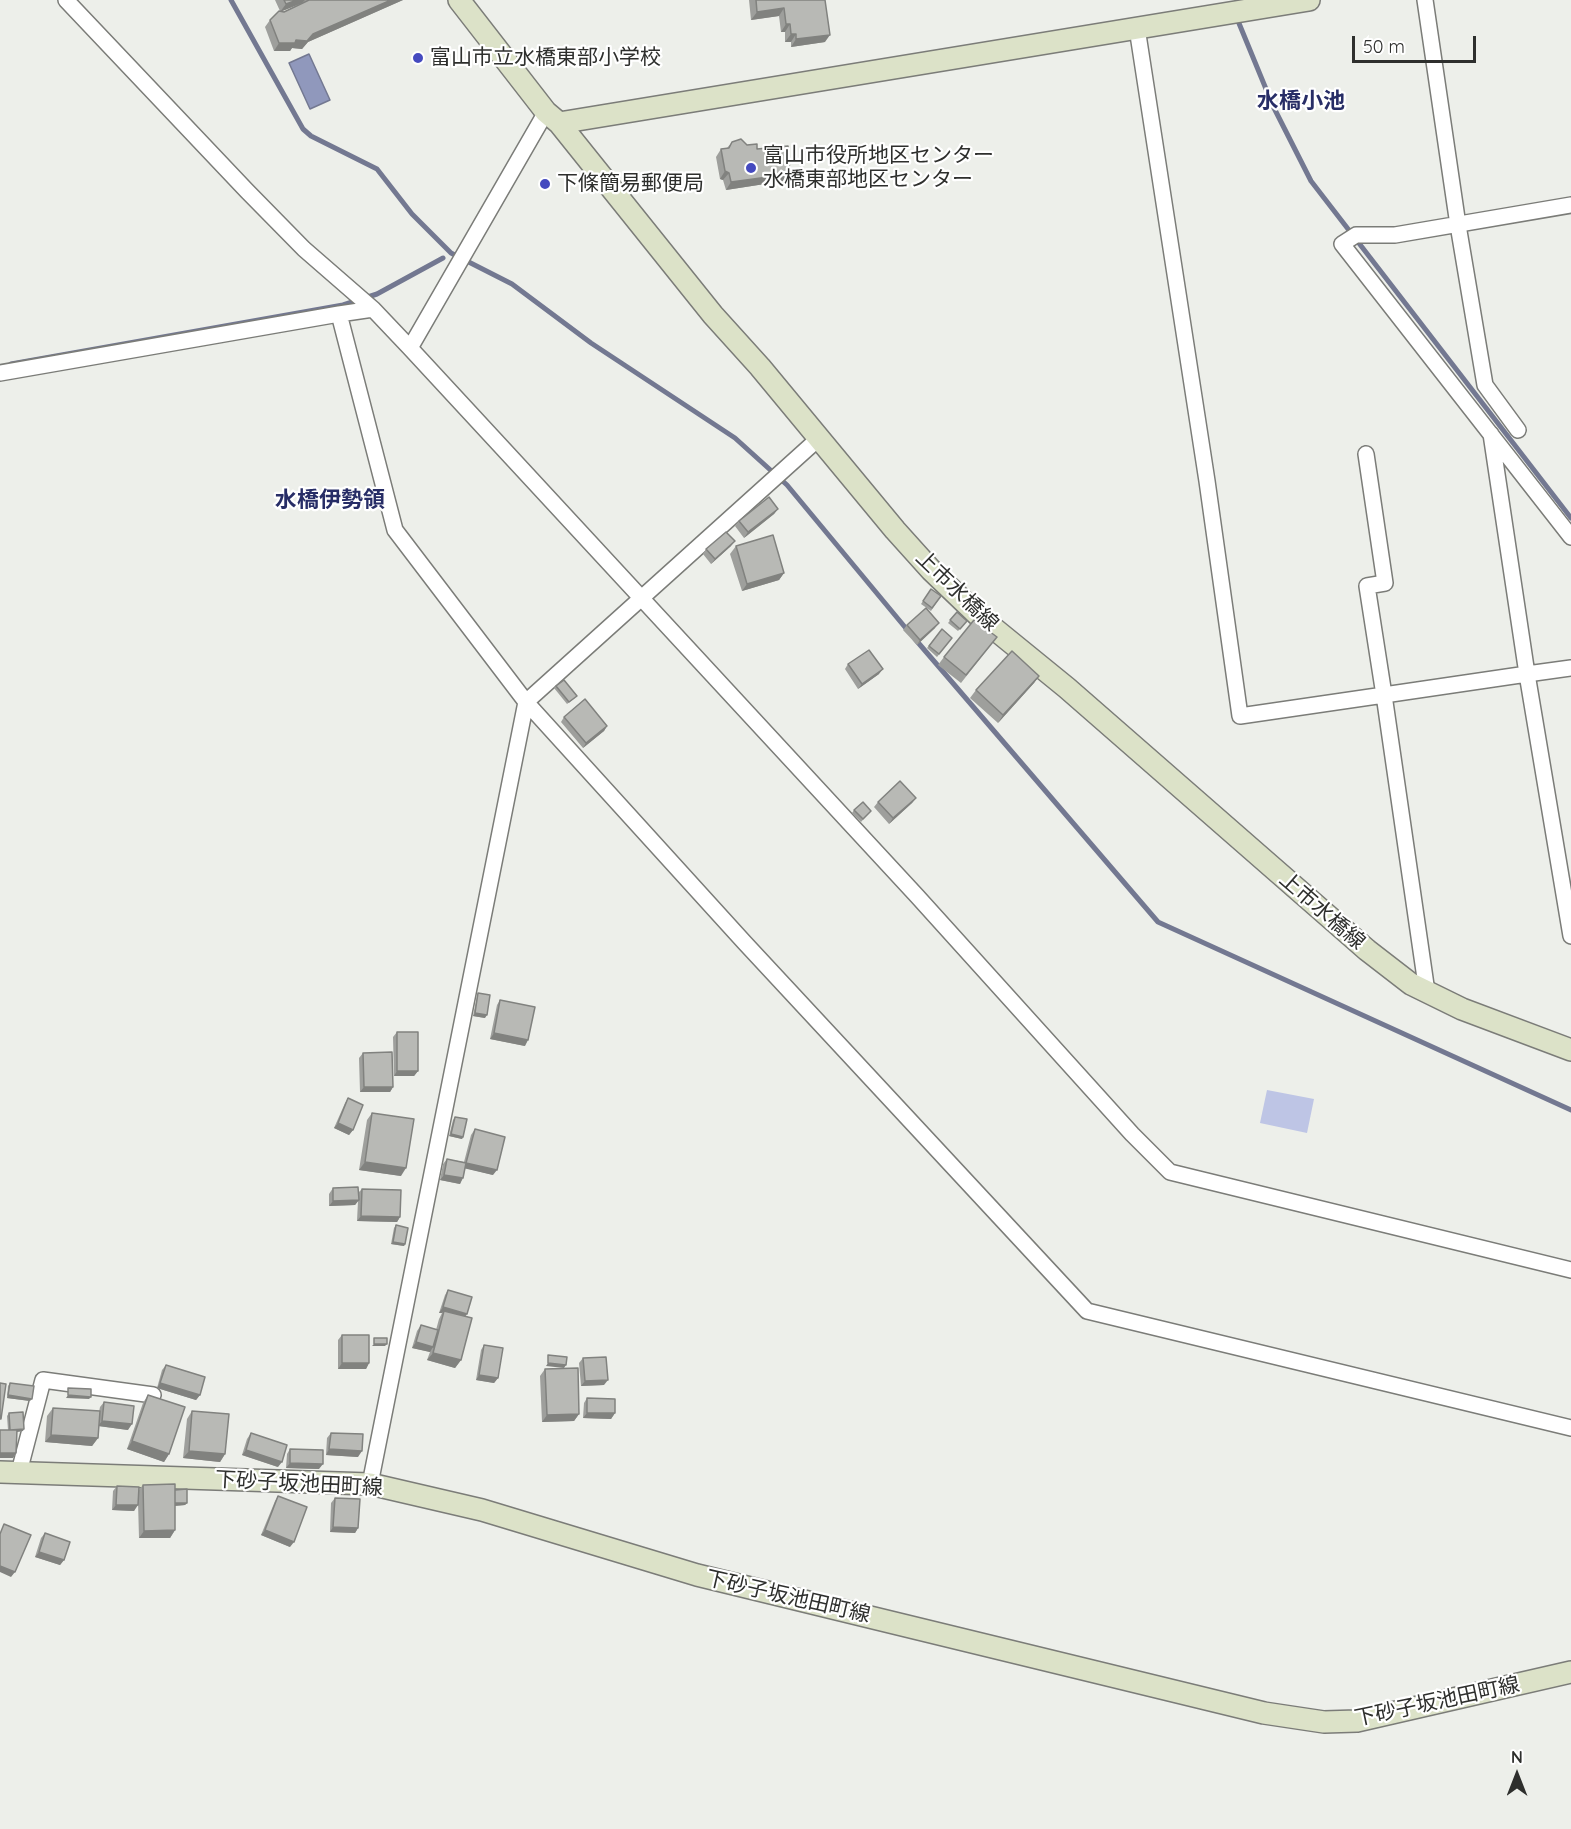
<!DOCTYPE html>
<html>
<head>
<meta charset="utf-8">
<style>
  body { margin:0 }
  #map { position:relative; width:1571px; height:1829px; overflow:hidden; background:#edefea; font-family:Quicksand,sans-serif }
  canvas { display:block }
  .north { position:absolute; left:1487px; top:1745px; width:60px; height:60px; -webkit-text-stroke:4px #fff; paint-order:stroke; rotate:0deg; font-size:16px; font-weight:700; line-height:24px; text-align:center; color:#2e2f2d }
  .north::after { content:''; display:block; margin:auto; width:21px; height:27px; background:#2e2f2d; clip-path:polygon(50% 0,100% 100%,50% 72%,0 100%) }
  .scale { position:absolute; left:1352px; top:36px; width:124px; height:27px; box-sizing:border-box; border:3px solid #2e2f2d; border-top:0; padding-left:8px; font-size:18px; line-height:21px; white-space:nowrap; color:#2e2f2d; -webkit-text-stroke:4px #fff; paint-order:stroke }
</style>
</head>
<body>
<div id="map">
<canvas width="1571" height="1829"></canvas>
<div class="north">N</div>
<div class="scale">50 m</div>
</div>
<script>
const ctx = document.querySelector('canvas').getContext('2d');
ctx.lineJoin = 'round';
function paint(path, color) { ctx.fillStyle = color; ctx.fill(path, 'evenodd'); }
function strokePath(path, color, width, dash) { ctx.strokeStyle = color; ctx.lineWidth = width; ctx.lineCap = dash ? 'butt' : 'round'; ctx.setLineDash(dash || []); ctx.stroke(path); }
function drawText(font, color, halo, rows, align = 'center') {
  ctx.font = font + ' Quicksand,"Noto Sans JP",sans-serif'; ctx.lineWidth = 4.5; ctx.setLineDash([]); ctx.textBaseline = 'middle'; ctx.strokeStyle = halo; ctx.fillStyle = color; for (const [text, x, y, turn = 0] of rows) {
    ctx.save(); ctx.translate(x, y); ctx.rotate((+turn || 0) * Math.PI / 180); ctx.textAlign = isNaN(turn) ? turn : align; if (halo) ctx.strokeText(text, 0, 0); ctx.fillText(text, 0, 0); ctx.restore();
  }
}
const green = new Path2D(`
  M1267,1090L1314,1099L1307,1133L1260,1123Z`);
const water = new Path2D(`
  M309,54L330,100L310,109L289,63Z`);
const stream = new Path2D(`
  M231,0L303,129L311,136L377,169L412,214L451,253L512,284L591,343L735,438L787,485L909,632
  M1236,16L1273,106L1311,181L1571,518
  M11,364L343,305L377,294L443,258
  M915,639L1158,922L1571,1110`);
const street = new Path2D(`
  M66,0L247,191L304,249L373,309L410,348L917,896L1132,1134L1170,1172L1571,1270
  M1425,0L1458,225L1485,385L1518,430
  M1137,28L1207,481L1240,716L1384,695L1427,992
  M1571,205L1395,235H1356L1342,244L1571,537
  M339,314L395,530L526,702L744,942L1087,1311L1571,1428
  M410,348L546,112
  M0,373L339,314L373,309
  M1366,454L1385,583L1367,586L1384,695L1527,674L1491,434
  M1571,668L1527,674L1571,936
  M19,1472L43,1380L153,1395
  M370,1484L526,702L818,439`);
const secondary = new Path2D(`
  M459,0L546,112L559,123L713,315L760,367L895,530L931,570L981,618L1067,688L1367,950L1411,984L1462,1009L1571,1050
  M559,123L1309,0
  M0,1472L370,1484L482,1510L697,1575L1264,1713L1324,1722L1357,1721L1571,1672`);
const wall = new Path2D(`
  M275,0H403L308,42L302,49L292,48L290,51H274L265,27L270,20L280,11ZM300,4L284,12L282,11Z
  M749,0H825V42L791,47V42H785V32H781L779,16L751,20Z
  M732,142L747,145L757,149L790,174L784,181L726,190L723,180L720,179L716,157L721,149L727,148Z
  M778,509L774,514L744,538L735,526L739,521Z
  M731,546L711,564L703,554L706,549Z
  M736,546L784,573L779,580L742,591L730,554Z
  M931,589L941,596L931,611L921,604Z
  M957,612L967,621L958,631L948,623Z
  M907,625L935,628L917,645L903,630Z
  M942,629L952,638L937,657L927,648Z
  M991,645L961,683L938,665L944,657Z
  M848,664L879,674L858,689L845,669Z
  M1039,676L1034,683L998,723L970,698L976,690Z
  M556,686L575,698L567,704L554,688Z
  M564,717L607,726L604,731L583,748L561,722Z
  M916,798L912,803L889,824L874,807L878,802Z
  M854,810L871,811L861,822L852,813Z
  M478,993L485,1018L473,1016L477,996Z
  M500,1000L525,1046L490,1039L497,1005Z
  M397,1032L418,1071L414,1076H394L393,1037Z
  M363,1053L393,1087L390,1092H360L359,1058Z
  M348,1098L353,1130L349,1135L334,1128L345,1103Z
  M372,1113L401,1176L359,1170L367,1120Z
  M455,1117L463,1137L462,1139L449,1136L453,1120Z
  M475,1129L493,1175L465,1168L460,1184L440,1180L443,1164L447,1159L464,1162L471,1135Z
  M333,1188L358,1193L362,1189L400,1217L397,1222L357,1221L358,1201L355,1205L329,1206V1194Z
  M396,1225L405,1244L404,1246L391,1244L394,1228Z
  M448,1290L465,1317L461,1360L455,1368L427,1360L430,1352L412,1348L417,1331L421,1325L436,1330L439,1319L442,1313H439L445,1295Z
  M342,1335L369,1363L366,1369H338V1340Z
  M484,1345L498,1378L494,1383L476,1380L481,1350Z
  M583,1358L604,1385L581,1386L579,1363Z
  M166,1365L200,1395L196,1400L157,1388L162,1370Z
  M545,1369L579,1414L574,1421L542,1422L540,1376Z
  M10,1383L30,1401L7,1398L8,1386Z
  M148,1395L169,1454L164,1462L127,1449L143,1403Z
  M587,1398L615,1413L611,1419L583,1418L584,1403Z
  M104,1402L128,1430L99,1426L98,1438L92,1446L45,1442L47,1416L53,1408L99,1412L100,1407Z
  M192,1411L225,1454L220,1462L183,1458L187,1419Z
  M9,1413L23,1431L17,1432L16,1453L13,1458L8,1430L7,1416Z
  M251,1433L278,1467L242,1455L247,1439Z
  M331,1433L358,1457L326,1455L327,1438Z
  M290,1449L319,1469L286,1468L287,1454Z
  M143,1485L175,1490L187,1503L185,1505L175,1506V1530L170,1538H139L138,1502L134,1511L112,1510L113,1491L117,1486L138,1491Z
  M278,1496L290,1547L261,1535L275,1501Z
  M335,1498L358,1528L355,1533L330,1532L331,1503Z
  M45,1533L64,1560L60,1565L35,1557L41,1538Z`);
const shadedWall = new Path2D(`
  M297,0H305L302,3L280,12L286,4Z
  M391,0H403L308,42L302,49L292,48L290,51H274L279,43L296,40L313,34Z
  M784,8L779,16L751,20L757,12Z
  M786,24H790L785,32H781Z
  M791,34H796L791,42H785Z
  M830,35L825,42L791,47L796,39Z
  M725,171L729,173L723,180L720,179Z
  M790,174L784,181L726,190L731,182Z
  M778,509L774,514L744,538L748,532Z
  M735,541L731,546L711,564L715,559Z
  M784,573L779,580L742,591L747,584Z
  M939,623L935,628L917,645L920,640Z
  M883,669L879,674L858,689L862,684Z
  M1039,676L1034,683L998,723L1003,715Z
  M607,726L604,731L583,748L586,743Z
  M916,798L912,803L889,824L893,818Z
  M475,1013L487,1015L485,1018L473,1016Z
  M494,1033L528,1040L525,1046L490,1039Z
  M397,1071H418L414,1076H394Z
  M364,1087H393L390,1092H360Z
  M338,1123L353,1130L349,1135L334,1128Z
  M451,1134L463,1137L462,1139L449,1136Z
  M365,1162L406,1168L401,1176L359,1170Z
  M466,1163L497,1170L493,1175L463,1168Z
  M444,1175L463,1178L460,1184L440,1180Z
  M359,1200L355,1205L329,1206L333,1201Z
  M361,1216L400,1217L397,1222L357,1221Z
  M393,1242L405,1244L404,1246L391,1244Z
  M443,1307L467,1314L463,1320L444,1311L442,1313H439Z
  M416,1342L433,1347L430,1352L412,1348Z
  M374,1344H387L385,1346H372Z
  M433,1353L461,1360L455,1368L427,1360Z
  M342,1363H369L366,1369H338Z
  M548,1363L566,1365L564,1368L546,1366Z
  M479,1375L498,1378L494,1383L476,1380Z
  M608,1380L604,1385L581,1386L585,1381Z
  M160,1383L200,1395L196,1400L157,1388Z
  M8,1395L32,1399L30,1401L7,1398Z
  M68,1395L91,1397L89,1399L66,1398Z
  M587,1413H615L611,1419L583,1418Z
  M579,1414L574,1421L542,1422L547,1415Z
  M102,1421L132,1424L128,1430L98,1426Z
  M24,1429L23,1431L8,1433L10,1430Z
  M51,1435L98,1438L92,1446L45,1442Z
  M132,1441L169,1454L164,1462L127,1449Z
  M329,1449L362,1451L358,1457L326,1455Z
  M246,1450L282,1462L278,1467L242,1455Z
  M189,1451L225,1454L220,1462L183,1458Z
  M0,1453H16L13,1458H0Z
  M290,1463L323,1464L319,1469L286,1468Z
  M175,1503H187L185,1505L173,1506Z
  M116,1505H138L134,1511L112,1510Z
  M333,1527L358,1528L355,1533L330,1532Z
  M175,1530L170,1538H139L144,1531Z
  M265,1530L294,1542L290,1547L261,1535Z
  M39,1552L64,1560L60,1565L35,1557Z
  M0,1566L15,1572L11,1577L0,1572Z`);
const building = new Path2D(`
  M284,0H297L286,4Z
  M309,0H391L313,34L307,41L296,40L295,43H279L270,20L279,11L284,12Z
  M756,0H825L830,35L796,39V34H791L790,24H786L784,8L757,12Z
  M741,139L747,145L757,144V149L788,146L790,174L731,182L729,173L725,171L721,149L729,148L732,142Z
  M769,497L778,509L748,532L739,521Z
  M726,532L735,541L715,559L706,549Z
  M773,535L784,573L747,584L736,546Z
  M931,589L941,596L932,608L923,601Z
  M926,608L939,623L920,640L907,625Z
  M957,612L967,621L960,629L950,620Z
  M974,620L997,637L966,675L944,657Z
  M942,629L952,638L939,654L929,646Z
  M869,650L883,669L862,684L848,664Z
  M1012,651L1039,676L1003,715L976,690Z
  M564,680L577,696L569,702L556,686Z
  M585,699L607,726L586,743L564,717Z
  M900,781L916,798L893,818L878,802Z
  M863,802L871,811L863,819L854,810Z
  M478,993L490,995L487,1015L475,1013Z
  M500,1000L535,1007L528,1040L494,1033Z
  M397,1032H418V1071H397Z
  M392,1052L393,1087H364L363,1053Z
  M348,1098L363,1105L353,1130L338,1123Z
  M372,1113L414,1119L406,1168L365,1162Z
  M455,1117L467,1119L463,1137L451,1134Z
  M475,1129L505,1137L497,1170L466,1163Z
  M447,1159L466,1163L463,1178L444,1175Z
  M358,1187L359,1200L333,1201V1188Z
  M362,1189L401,1190L400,1217L361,1216Z
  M396,1225L408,1228L405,1244L393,1242Z
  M448,1290L472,1297L467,1314L443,1307Z
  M444,1311L472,1318L461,1360L433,1353Z
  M421,1325L438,1330L433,1347L416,1342Z
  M342,1335H369V1363H342Z
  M374,1338H387V1344H374Z
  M484,1345L503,1348L498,1378L479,1375Z
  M548,1355L567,1357L566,1365L548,1363Z
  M606,1357L608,1380L585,1381L583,1358Z
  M166,1365L205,1377L200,1395L160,1383Z
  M578,1368L579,1414L547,1415L545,1369Z
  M0,1383L6,1384L1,1419H0Z
  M10,1383L34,1386L32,1399L8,1395Z
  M68,1388L91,1389V1397L68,1395Z
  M148,1395L185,1407L169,1454L132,1441Z
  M587,1398L615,1399V1413H587Z
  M104,1402L134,1406L132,1424L102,1421Z
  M53,1408L100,1411L98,1438L51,1435Z
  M192,1411L229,1414L225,1454L189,1451Z
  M23,1412L24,1429L10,1430L9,1413Z
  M0,1430H17L16,1453H0Z
  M251,1433L287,1445L282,1462L246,1450Z
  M331,1433L363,1434L362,1451L329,1449Z
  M290,1449L323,1450V1464L290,1463Z
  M175,1484V1530L144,1531L143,1485Z
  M117,1486L139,1487L138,1505H116Z
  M187,1489V1503H175V1490Z
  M278,1496L307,1507L294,1542L265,1530Z
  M335,1498L360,1499L358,1528L333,1527Z
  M4,1524L31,1535L15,1572L0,1566V1534Z
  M45,1533L70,1542L64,1560L39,1552Z`);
const markers = [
  [418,58,6,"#454abf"],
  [751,168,6,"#454abf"],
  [545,184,6,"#454abf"]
];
const poiNames = [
  ["富山市立水橋東部小学校",430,58],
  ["富山市役所地区センター",763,156],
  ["水橋東部地区センター",763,180],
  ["下條簡易郵便局",557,184]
];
const streetNames = [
  ["上市水橋線",957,591,44],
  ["上市水橋線",1322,911,41],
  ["下砂子坂池田町線",299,1484,3],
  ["下砂子坂池田町線",788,1597,13],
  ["下砂子坂池田町線",1437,1702,-12]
];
const neighbourhoodNames = [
  ["水橋小池",1301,101],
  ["水橋伊勢領",330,500]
];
paint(green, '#bec5e5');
paint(water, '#9098bc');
strokePath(water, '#737891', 1.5);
strokePath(stream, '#737891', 5);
strokePath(street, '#7b7c78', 18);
strokePath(secondary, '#7b7c78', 24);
strokePath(street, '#fff', 15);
strokePath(secondary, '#dce2c8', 21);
paint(wall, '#9e9f9c');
paint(shadedWall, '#81827f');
paint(building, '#b8b9b5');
strokePath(building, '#81827f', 1.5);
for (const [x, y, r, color] of markers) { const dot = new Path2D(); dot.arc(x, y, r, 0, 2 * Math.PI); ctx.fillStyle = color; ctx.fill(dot); strokePath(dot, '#fff', 2); }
drawText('21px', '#2e2f2d', '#fff', poiNames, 'left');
drawText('21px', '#2e2f2d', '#fff', streetNames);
drawText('bold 22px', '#272d66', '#fff', neighbourhoodNames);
</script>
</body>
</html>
